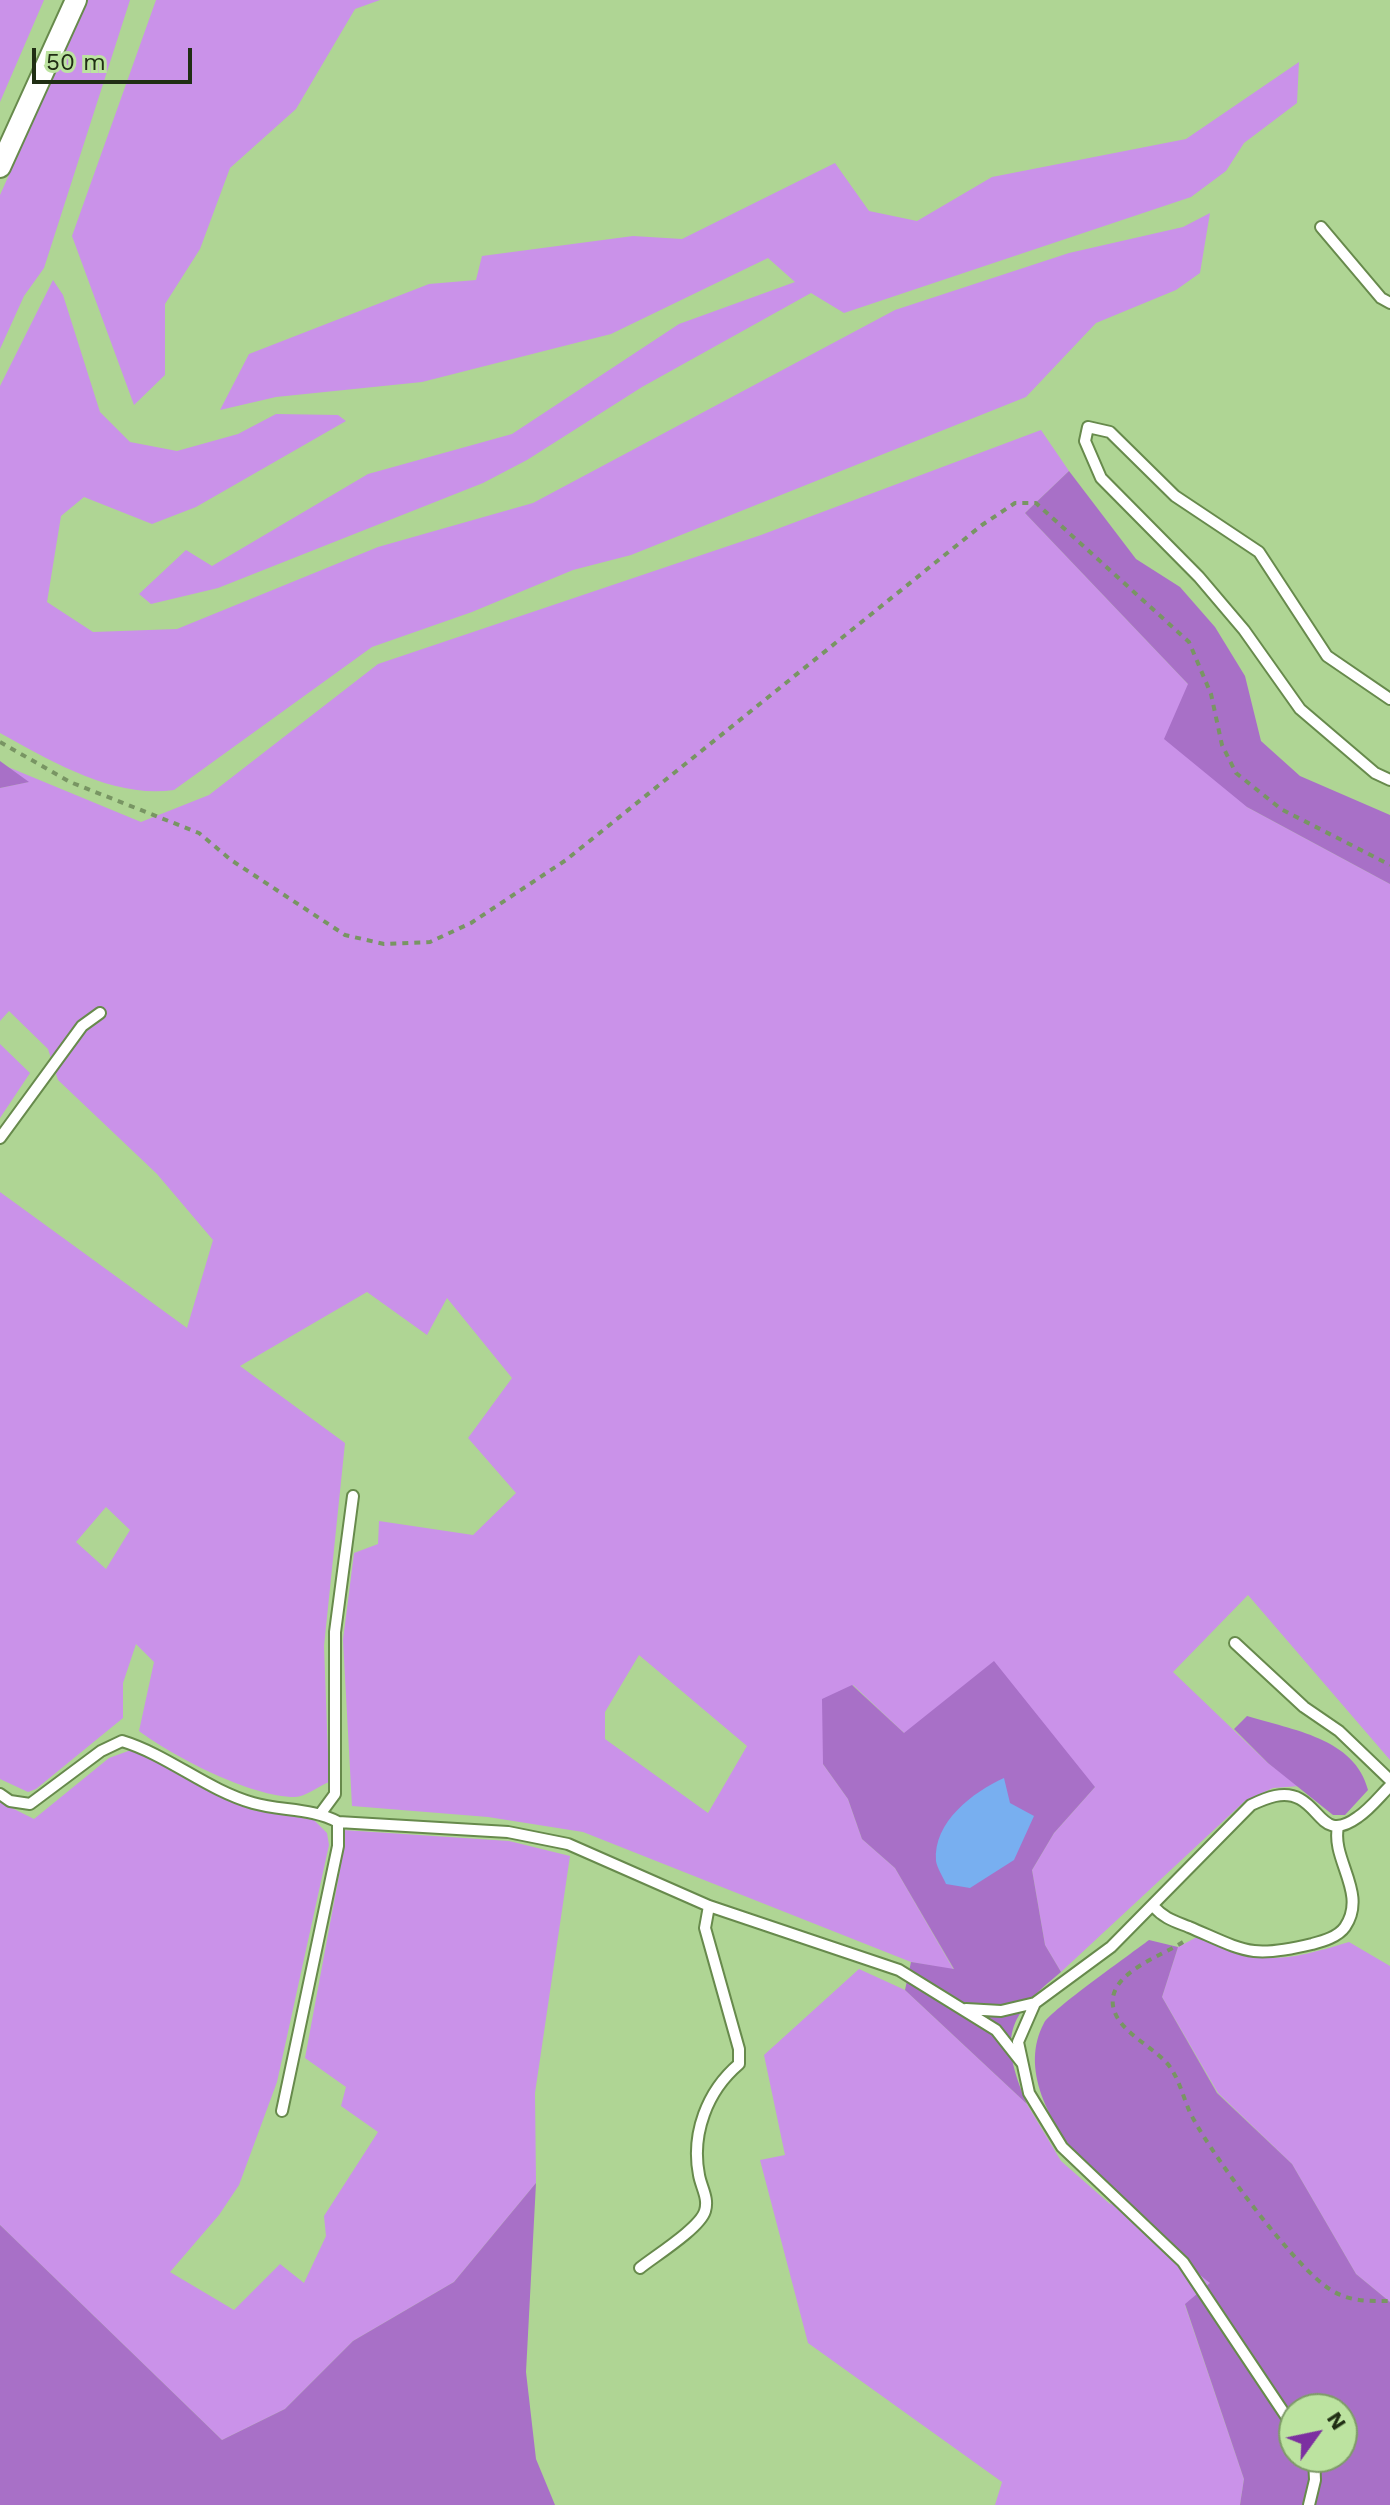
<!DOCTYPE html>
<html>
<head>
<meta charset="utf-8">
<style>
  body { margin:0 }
  #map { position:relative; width:1390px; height:2505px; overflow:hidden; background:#afd594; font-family:"Work Sans",sans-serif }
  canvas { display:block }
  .north { position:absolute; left:1278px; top:2393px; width:80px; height:80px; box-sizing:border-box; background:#bce3a0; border:2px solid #7e9b68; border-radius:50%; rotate:57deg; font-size:22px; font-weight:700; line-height:32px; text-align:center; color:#202e14 }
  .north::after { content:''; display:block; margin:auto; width:28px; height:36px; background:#7c2fa1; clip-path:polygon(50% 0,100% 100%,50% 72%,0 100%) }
  .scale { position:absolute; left:32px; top:48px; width:160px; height:36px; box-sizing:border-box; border:4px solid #202e14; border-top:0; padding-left:10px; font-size:24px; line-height:28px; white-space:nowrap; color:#202e14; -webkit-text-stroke:6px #bce3a0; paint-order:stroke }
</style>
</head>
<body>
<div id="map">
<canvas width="1390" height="2505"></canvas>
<div class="north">N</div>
<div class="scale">50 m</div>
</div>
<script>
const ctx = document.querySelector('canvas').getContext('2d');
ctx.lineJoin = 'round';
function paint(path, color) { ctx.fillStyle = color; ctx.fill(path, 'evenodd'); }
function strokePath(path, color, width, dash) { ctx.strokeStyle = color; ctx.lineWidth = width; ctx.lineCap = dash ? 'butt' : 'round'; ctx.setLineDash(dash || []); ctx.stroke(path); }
const green = new Path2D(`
  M0,0H44L0,102Z
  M87,0H130L44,268L24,296L0,349V195Z
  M156,0H380L355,9L296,109L230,168L200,249L165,304V375L134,405L72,236Z
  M1299,62L1297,103L1244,143L1226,171L1191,197L844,313L811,293L642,387L527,460L483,483L218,588L151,604L139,594L186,550L212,566L368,474L512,434L679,324L795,282L768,258L611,334L422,382L276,397L220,410L249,354L429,284L476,280L482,256L633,236L682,239L835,163L869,211L917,221L992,177L1186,139Z
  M1210,213L1200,273L1176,290L1096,323L1026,397L631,555L573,570L472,612L372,647L174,790C114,799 51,761 0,733V386L53,280L63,295L100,412L130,442L177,451L238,434L276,414L338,415L346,421L196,507L152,524L84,497L61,516L47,602L93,632L177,629L378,547L533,503L895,310L1069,253L1183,227Z
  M1041,430L1069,471L1025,513L1188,684L1247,807L1390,884V1760L1248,1595L1173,1672L1268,1763L1300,1786L1273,1788L1245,1801L1061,1972L1045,1945L1032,1870L1054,1833L1095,1787L904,1733L853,1685L823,1764L848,1799L862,1839L895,1868L954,1970L911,1962L583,1832L488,1817L352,1806L343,1640L354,1553L378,1544L379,1521L473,1535L516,1493L468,1438L512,1378L447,1298L427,1335L367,1292L240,1366L345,1443L324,1646L329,1782C319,1786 305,1797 295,1797C251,1797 174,1757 139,1731L154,1662L136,1644L123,1683V1718L36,1789L28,1792L0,1779V1192L187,1328L213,1240L157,1174L58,1080L48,1049L9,1011L0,1021V788L28,782L8,767L141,822L209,795L378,664L761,535ZM106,1507L130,1530L106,1569L76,1542ZM639,1655L747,1746L708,1813L605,1739V1712Z
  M0,1044L30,1073L0,1118Z
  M131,1750L252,1810L314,1820L327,1833L329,1845L277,2082L239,2185L219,2215L170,2272L234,2310L280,2264L304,2283L326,2236L324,2216L378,2132L341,2106L346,2087L305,2058L345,1843L343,1830L509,1841L570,1856L535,2093L536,2183L454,2282L353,2341L285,2409L222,2440L0,2225V1802L34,1819L109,1758Z
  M1197,1937C1261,1966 1283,1962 1349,1942L1390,1966V2302L1356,2274L1292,2164L1218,2093L1162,1997L1178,1947Z
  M859,1969L905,1990L1027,2104L1061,2161L1111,2205L1105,2187L1210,2283L1185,2305L1244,2479L1240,2505H995L1002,2482L808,2343L760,2160L785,2155L764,2055Z`);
const forest = new Path2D(`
  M1069,471L1136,559L1180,587L1215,627L1245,676L1261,741L1300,776L1390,815V884L1247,807L1164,739L1188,684L1025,513Z
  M0,761L29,782L0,788Z
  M994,1661L1095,1787L1054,1833L1032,1870L1045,1945L1061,1972C1006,2017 999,2037 1027,2104L905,1990L911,1962L954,1969L895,1868L862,1839L848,1799L823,1764L822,1699L852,1685L904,1733Z
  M1247,1716C1292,1730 1355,1738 1368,1790L1345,1815H1333L1268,1763L1234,1729Z
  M1149,1940L1178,1947L1162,1997L1217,2093L1292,2164L1356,2274L1390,2302V2505H1240L1244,2479L1185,2304L1210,2283C1151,2232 996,2113 1044,2023C1051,2010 1132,1953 1149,1940ZM1294,2409H1342V2457H1294Z
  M536,2183L526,2372L536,2459L555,2505H0V2225L222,2440L285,2409L353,2341L454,2282Z`);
const water = new Path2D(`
  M1004,1778L1010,1803L1034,1816L1014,1860L970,1888L946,1884C943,1877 937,1868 936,1861C933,1822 973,1792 1004,1778Z`);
const path = new Path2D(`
  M0,742L70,782L199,833L231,860L345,935L384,944L430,942L471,923L566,860L982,525L1015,503H1036L1189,642L1211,694L1222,745L1236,773L1281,809L1390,865
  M1183,1942C1161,1956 1118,1970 1113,1997C1108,2030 1159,2047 1172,2070C1182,2086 1185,2105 1194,2120C1215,2159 1296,2269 1331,2290C1350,2302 1369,2301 1390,2301`);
const lane = new Path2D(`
  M1321,227L1381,298L1390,303
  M1390,699L1327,656L1259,552L1175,496L1110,432L1088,427L1085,441L1101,478L1199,577L1244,630L1300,709L1375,773L1390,780
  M0,1138L82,1026L100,1013
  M1235,1643L1304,1707L1339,1731L1390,1780
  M0,1794L10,1801L30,1804L101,1751L122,1741C168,1755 207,1790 253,1803C281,1811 312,1808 338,1822L508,1832L568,1844L709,1906L899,1970L996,2030L1022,2063
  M321,1813L335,1794V1632L353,1496
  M1153,1906C1165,1919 1174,1921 1189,1927C1245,1951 1250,1959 1312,1944C1323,1941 1338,1937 1345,1927C1368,1893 1331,1860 1338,1827
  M966,2009L1001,2011L1035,2003
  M282,2111L338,1846V1822
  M640,2268C655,2256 700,2228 705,2211C709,2198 701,2187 699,2175C691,2134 707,2091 739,2064V2049L705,1928L709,1906
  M1294,2428L1183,2262L1062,2147L1029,2093L1018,2042L1035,2003L1111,1947L1251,1805C1266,1798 1284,1790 1300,1799C1322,1811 1325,1841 1358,1817C1370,1809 1380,1796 1390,1786
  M1309,2505L1315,2480L1314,2457`);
const street = new Path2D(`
  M0,167L76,0`);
paint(green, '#ca92e9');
paint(forest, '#a870c7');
paint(water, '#78aff0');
strokePath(lane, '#678a4c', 14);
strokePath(street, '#678a4c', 24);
strokePath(path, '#789563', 4, [6, 6]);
strokePath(lane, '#fff', 10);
strokePath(street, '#fff', 20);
</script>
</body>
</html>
